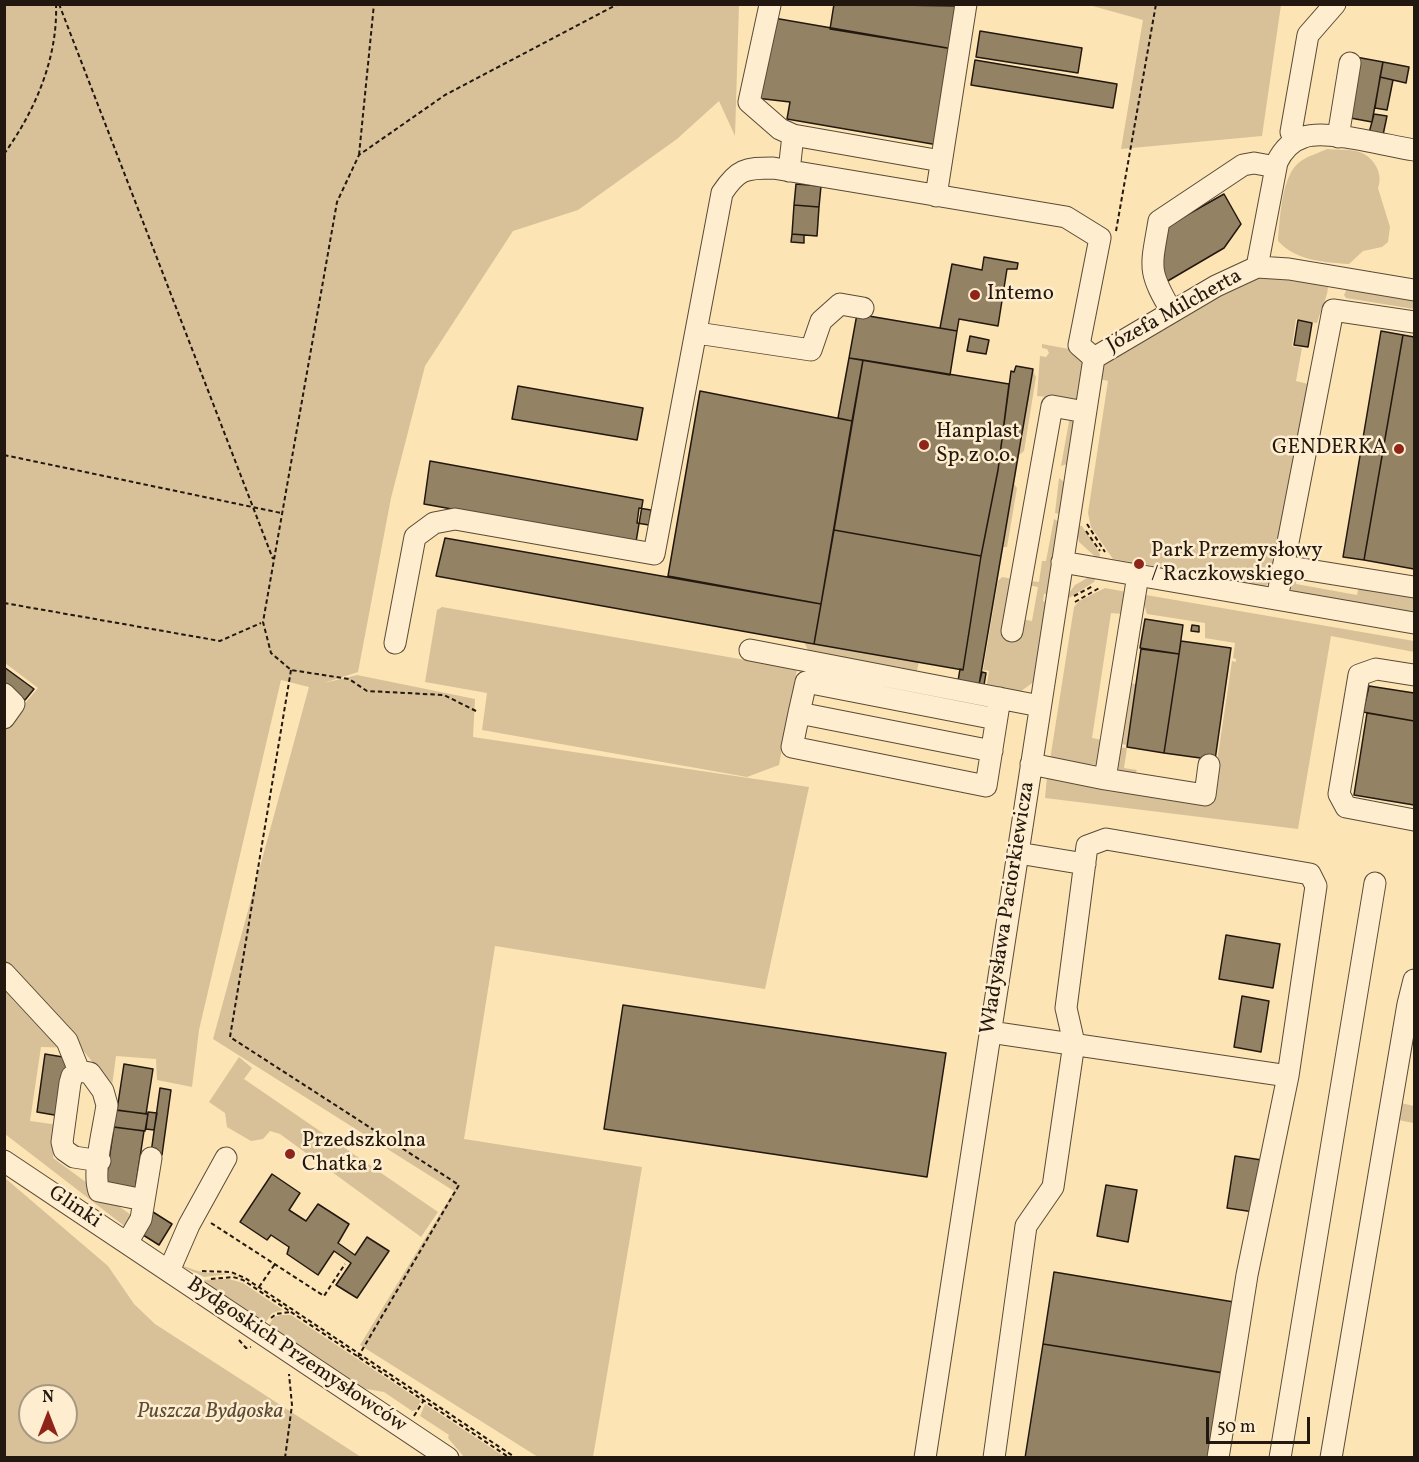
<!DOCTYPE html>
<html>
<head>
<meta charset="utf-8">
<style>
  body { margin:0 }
  #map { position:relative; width:1419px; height:1462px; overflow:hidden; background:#fde4b4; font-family:Vollkorn,serif }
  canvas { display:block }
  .frame { position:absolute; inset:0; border:6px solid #22180f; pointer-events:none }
  .north { position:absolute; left:18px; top:1384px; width:60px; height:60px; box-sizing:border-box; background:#feedce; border:2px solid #a69882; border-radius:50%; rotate:0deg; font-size:16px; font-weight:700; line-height:24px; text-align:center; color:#22180f }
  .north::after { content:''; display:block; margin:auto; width:21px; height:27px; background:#8f2418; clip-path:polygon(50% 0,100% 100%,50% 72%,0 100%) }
  .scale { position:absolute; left:1206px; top:1417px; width:104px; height:27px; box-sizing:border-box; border:3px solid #22180f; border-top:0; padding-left:8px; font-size:18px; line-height:21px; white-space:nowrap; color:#22180f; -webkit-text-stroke:4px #feedce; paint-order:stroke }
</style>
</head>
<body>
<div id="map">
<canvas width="1419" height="1462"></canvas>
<div class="frame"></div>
<div class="north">N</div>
<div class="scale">50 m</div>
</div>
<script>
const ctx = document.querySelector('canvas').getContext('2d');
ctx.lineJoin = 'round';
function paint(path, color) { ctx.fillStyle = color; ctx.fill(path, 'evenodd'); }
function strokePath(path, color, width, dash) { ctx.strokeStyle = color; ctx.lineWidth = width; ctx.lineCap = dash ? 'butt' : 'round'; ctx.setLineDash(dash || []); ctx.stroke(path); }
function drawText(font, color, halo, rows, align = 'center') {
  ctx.font = font + ' Vollkorn,serif'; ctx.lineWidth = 5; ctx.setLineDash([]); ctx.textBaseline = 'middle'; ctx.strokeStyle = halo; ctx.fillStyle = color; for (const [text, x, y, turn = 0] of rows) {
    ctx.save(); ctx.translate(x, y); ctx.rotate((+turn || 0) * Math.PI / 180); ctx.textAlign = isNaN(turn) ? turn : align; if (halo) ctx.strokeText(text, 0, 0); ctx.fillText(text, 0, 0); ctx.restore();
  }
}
const green = new Path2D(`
  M5,5H739L735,136L719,101L677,139L578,210L513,231L425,366L391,498L358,672L324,683L357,675L475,699L473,737L809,787L765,989L495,946L464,1139L642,1167L593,1457H538L360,1345L454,1191L213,1039L309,687L281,680L199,1030L192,1087L157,1080L156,1059L116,1056L112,1086L81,1048L41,1047L30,1121L59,1125L53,1158L131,1215L127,1228L5,1134L4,728L38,688L5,663Z
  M1089,5H1281L1262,136L1121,149L1143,20Z
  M1327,149C1336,150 1347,149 1356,151C1373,155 1384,173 1378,188L1390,227L1388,242L1382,247L1363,251L1349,264C1322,262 1297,261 1278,241C1280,219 1281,174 1301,161C1308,156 1319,153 1327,149Z
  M1258,274L1328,284C1329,295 1320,311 1317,323L1296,319L1292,346L1302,348L1296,381L1308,384L1281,539L1270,582L1263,588L1153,570L1154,566L1113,559L1091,527L1088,513L1108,381L1100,379L1102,367L1108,360Z
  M1347,288L1414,296V309L1346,298L1344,295Z
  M1042,344L1069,349L1083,362L1079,400L1037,396L1040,356L1046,357L1049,353L1047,349L1042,348Z
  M1033,371L1036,377L1024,451L1019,455L1023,435L1021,434Z
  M1070,416L1075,417L1067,464L1061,466Z
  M1059,478L1065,483L1061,514L1055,513Z
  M1014,484L1017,488L1007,547H1003Z
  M1054,519L1061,523L1049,594H1044L1043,601L1048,603L1035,681L1017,694L986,689L989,671L983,670L998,581L1002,577L1013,579L1021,619L1032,621L1038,587L1028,585L1029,581L1039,582L1042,561H1046Z
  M1076,525L1082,526L1100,554L1099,560L1079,542Z
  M1297,575L1296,584L1357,595L1359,585L1414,594V615L1292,591L1289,586L1290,577Z
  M1089,577H1096L1094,582L1069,598L1066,597L1075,585Z
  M1105,588L1127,592L1122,614L1111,613L1092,738L1103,740L1097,765L1050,760L1074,607L1079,601Z
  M1146,595L1414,641V652L1331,636L1298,829L1045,798L1047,777L1211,802L1232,661L1236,662V659L1233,658L1235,643L1205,638V623L1147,614L1144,604Z
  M442,607L797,669L779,765L747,777L482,730L487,693L425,682L437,610Z
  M804,642L919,662L916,675L820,656L808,650Z
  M1129,683L1136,684L1127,745L1121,744Z
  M1116,747L1127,748L1124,768L1137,770L1135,774L1118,771L1116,765Z
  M239,1057L252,1068L244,1079L438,1212L421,1237L280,1134L270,1131L263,1139L251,1141L227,1127L225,1113L209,1102Z
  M1401,1103L1414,1106V1123L1398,1120Z
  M5,1178L108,1266L134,1304L155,1324L361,1457H5ZM30,1396H66V1432H30Z
  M177,1264C185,1266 193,1270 202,1272C216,1275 229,1271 242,1278L228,1274L204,1277Z
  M229,1279L243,1283L283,1310L272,1313L263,1326L200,1280Z
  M281,1315H291L421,1401L416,1410L412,1411L384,1392L361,1388L267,1328L274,1317Z
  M425,1404L505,1457H464L448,1438L449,1435L420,1416Z`);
const building = new Path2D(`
  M834,4L961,6L953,49L830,29Z
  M768,17L953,49L938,145L787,119L790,102L756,98Z
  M980,31L1082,48L1078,73L976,57Z
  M1356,57L1383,62L1372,122L1345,117Z
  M975,60L1117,84L1113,108L971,85Z
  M1383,62L1409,67L1406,83L1380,77Z
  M1380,77L1393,80L1387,110L1375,108Z
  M1374,114L1387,116L1383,135L1369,133Z
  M796,184L821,186L819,207L794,205Z
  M1224,194L1241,224L1224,248L1166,282L1155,263L1162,229Z
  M794,205L819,207L817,236L792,234Z
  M792,234L804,235V243L791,242Z
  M984,257L1018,263L1017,269H1007L998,326L959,319L957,331L940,328L952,264L982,270Z
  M857,314L957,331L950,375L849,358Z
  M1298,320L1312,323L1308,347L1294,345Z
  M1381,331L1403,335L1364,560L1343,557Z
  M1403,335L1414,337V569L1364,560Z
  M970,336L989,340L986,354L967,351Z
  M849,358L863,360L852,421L838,418Z
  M863,360L1009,384L998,470L981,556L834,530Z
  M1016,366L1033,369L979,685L958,681L960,669L963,670L981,556L998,470L1011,371L1014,372Z
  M518,386L643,408L637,440L512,419Z
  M700,391L852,421L821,604L668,576Z
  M430,461L643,500L636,542L424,504Z
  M639,508L651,510L649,525L637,523Z
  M834,530L981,556L963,670L814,644Z
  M445,538L821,604L814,644L436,576Z
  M1145,619L1183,625L1179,654L1140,648Z
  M1192,625L1199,626V632L1191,631Z
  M1181,641L1231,648L1215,760L1164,753Z
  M1141,649L1179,654L1164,753L1127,747Z
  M4,667L34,689L25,700L4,685Z
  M982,672L986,673L984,685L979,684Z
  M1369,686L1414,693V721L1363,712Z
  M1367,713L1414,721V805L1354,795Z
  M1226,935L1280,944L1273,988L1219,979Z
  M1242,996L1269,1001L1261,1052L1234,1047Z
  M623,1005L946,1053L927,1177L604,1129Z
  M45,1054L69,1058L60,1116L37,1112Z
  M124,1064L153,1069L146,1114L117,1110Z
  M160,1088L171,1090L162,1155L151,1153Z
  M115,1110L148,1114L145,1131L113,1127Z
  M148,1112L157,1113L154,1130L146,1129Z
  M114,1127L144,1131L135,1190L105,1186Z
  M1235,1156L1262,1160L1254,1212L1227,1208Z
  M272,1174L300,1193L289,1210L306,1221L318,1204L349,1224L338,1243L355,1255L367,1237L389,1251L357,1298L336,1285L351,1263L334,1251L318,1275L287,1254L289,1247L271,1235L267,1240L240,1222Z
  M1106,1185L1137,1190L1128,1242L1097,1236Z
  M153,1212L172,1224L159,1245L140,1233Z
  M1054,1272L1240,1303L1229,1374L1043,1344Z
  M1043,1344L1225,1373L1211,1458H1025Z`);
const path = new Path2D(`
  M59,4L273,559
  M4,154C35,111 58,58 56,4
  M359,155L374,4
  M1116,231L1156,4
  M4,455L281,513
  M1087,524L1105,552
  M1086,531L1100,551
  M1074,596L1093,586
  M1075,602L1101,587
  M4,603L220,641L261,623
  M291,670L230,1037L459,1185L358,1357
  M476,711L444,695L367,691L349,679L291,670L271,653L263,622L337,202L359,155L445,95L618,4
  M211,1223L324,1296L345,1264
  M202,1271L231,1272L245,1278L516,1458
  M211,1279L233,1277L243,1280L510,1458
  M259,1287L275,1264
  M271,1318L276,1314L290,1312
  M239,1340L246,1348L251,1347
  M414,1416L424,1400
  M285,1458L292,1405L289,1374`);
const minor = new Path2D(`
  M770,5L749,102L780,129L793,135L789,171
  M793,135L941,161
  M1338,137L1350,63
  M1295,140L1291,132L1308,35L1335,4
  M936,196L966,4
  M1257,267L1277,162C1283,150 1291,141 1304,137C1327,129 1388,146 1414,150
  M1172,312C1147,270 1151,268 1159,221L1243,165L1254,163L1276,167
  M697,333L811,350L821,321L840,304L863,308
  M1094,358L1216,286L1257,267L1289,269L1414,290
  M1062,562L1414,623
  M1284,566L1414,587
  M1277,599L1333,310L1414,322
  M1012,631L1052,406L1085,412
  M395,643L415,537L434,523L455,519L654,554L722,193C738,169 745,168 773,168L1066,217L1100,238L1079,345L1094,358
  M750,650L1040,706
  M1414,675L1376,669L1359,675L1339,794L1346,807L1414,820
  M4,694L14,704L4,718
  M799,713L806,682L996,719
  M992,751L799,713L792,747L986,786L1000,698
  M1031,764L1105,779L1205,795L1209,765
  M1105,779L1138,575
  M1018,853L1085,864
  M4,973L67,1041L79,1071
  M990,1032L1288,1076L1247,1275L1218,1458
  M4,1161L448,1458
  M100,1161L74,1157L64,1150L62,1142L70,1083L72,1076L79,1071L90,1073L103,1091L107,1105C104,1127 92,1172 99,1191L144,1200
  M127,1243L141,1219L151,1158
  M169,1271L189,1225L226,1158
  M925,1458L1094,358
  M994,1458L1026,1226L1053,1187L1074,1043L1066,1008L1087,846L1106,839L1310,874L1316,886L1288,1076
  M1280,1458L1375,883
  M1331,1458L1408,1004L1414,980`);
const markers = [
  [975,295,6,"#8f2418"],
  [924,445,6,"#8f2418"],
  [1399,449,6,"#8f2418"],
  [1139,564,6,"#8f2418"],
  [290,1154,6,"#8f2418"]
];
const poiNames = [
  ["Intemo",987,295],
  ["Hanplast",936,433],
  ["Sp. z o.o.",936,457],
  ["GENDERKA",1387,449,"right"],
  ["Park Przemysłowy",1151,552],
  ["/ Raczkowskiego",1151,576],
  ["Przedszkolna",302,1142],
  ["Chatka 2",302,1166]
];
const streetNames = [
  ["Józefa Milcherta",1175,312,-29],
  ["Władysława Paciorkiewicza",1009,908,-81],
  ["Glinki",74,1208,34],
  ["Bydgoskich Przemysłowców",296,1356,34]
];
const parkNames = [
  ["Puszcza Bydgoska",210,1413]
];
paint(green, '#d8c198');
paint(building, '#948265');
strokePath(building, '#22180f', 1.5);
strokePath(minor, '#594b38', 23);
strokePath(path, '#22180f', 2, [4.5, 3]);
strokePath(minor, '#feedce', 21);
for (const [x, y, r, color] of markers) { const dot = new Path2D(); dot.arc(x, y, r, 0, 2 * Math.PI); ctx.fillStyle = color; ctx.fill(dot); strokePath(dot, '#feedce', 2); }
drawText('21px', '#22180f', '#feedce', poiNames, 'left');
drawText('21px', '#22180f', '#feedce', streetNames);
drawText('italic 21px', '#594b38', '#feedce', parkNames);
</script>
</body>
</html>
